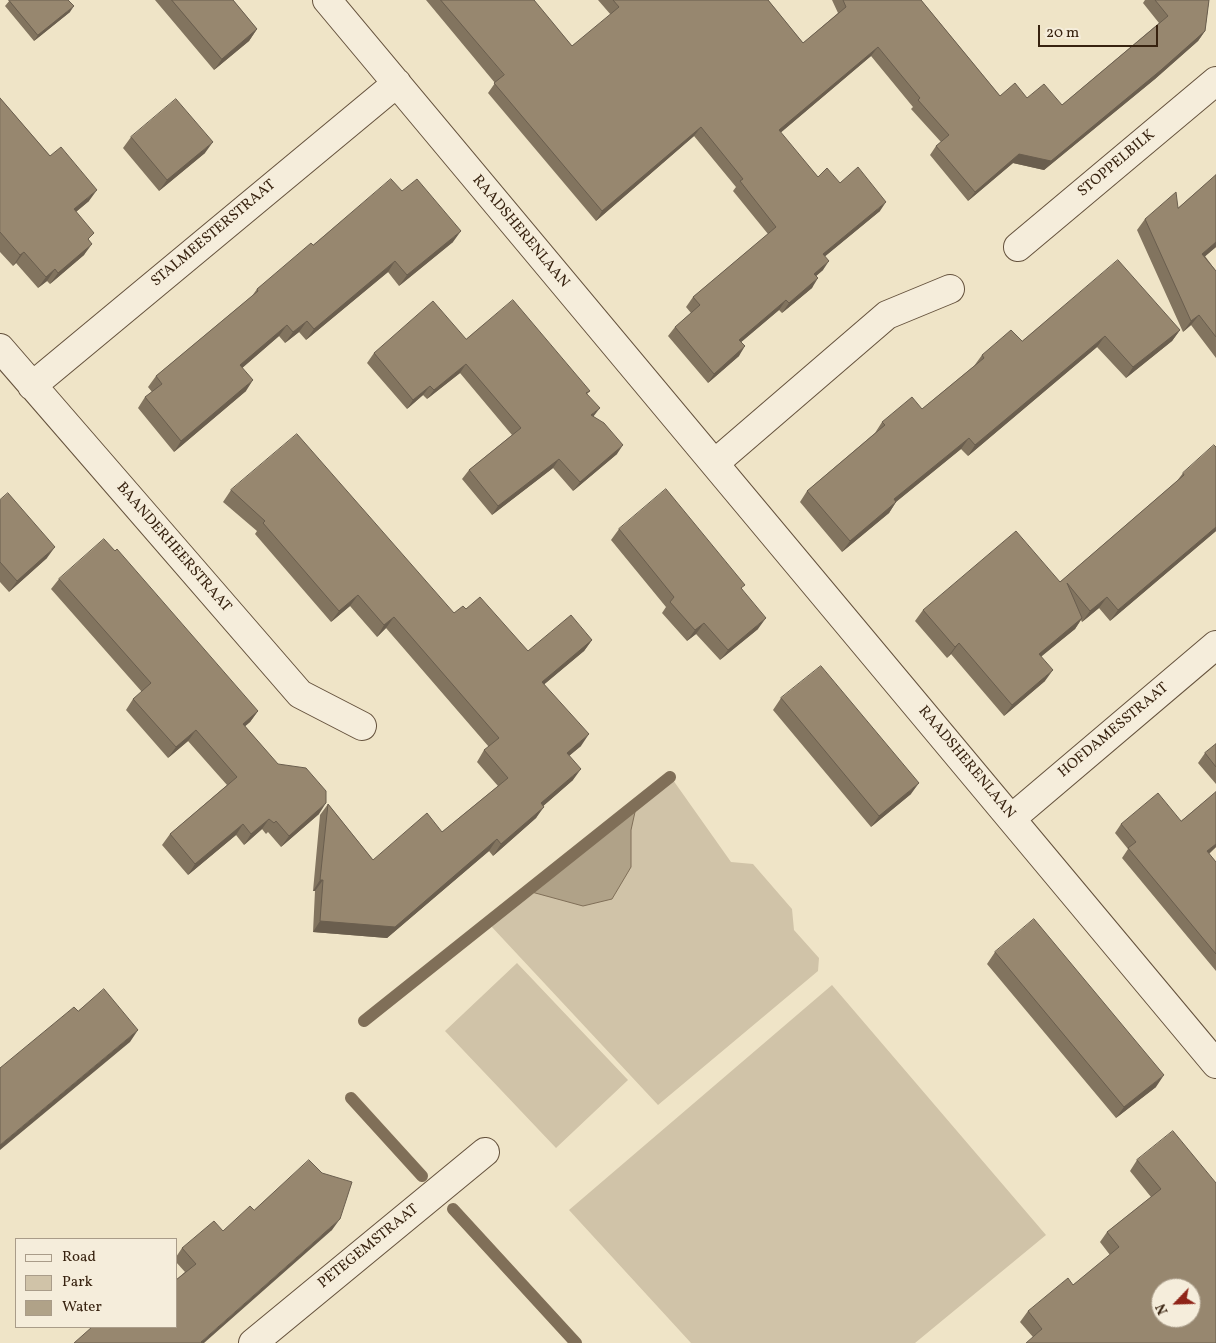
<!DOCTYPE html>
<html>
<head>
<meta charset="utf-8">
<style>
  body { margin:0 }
  #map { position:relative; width:1216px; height:1343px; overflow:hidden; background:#efe4c7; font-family:Vollkorn,serif }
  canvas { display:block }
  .legend { position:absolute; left:15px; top:1238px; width:162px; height:90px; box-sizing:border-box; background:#f5eddb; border:1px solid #a99c89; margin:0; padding:6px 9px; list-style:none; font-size:15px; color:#37220f }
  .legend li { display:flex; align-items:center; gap:10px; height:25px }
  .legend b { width:25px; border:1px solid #a99c89 }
  .north { position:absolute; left:1151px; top:1278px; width:50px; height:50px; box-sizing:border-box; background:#f5eddb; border:1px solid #a99c89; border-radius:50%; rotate:246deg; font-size:14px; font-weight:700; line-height:20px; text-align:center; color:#37220f }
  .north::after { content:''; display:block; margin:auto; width:18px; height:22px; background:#8f2418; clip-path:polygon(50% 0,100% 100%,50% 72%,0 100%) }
  .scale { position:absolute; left:1038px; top:25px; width:120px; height:22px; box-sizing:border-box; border:2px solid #37220f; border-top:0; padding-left:6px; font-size:15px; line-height:18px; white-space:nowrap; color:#37220f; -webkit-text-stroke:4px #f5eddb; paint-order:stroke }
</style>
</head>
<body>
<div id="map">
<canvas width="1216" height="1343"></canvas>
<ul class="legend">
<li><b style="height:6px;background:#f5eddb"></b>Road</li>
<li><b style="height:14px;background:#d0c3a8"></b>Park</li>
<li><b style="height:14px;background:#b0a288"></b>Water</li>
</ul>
<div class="north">N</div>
<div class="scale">20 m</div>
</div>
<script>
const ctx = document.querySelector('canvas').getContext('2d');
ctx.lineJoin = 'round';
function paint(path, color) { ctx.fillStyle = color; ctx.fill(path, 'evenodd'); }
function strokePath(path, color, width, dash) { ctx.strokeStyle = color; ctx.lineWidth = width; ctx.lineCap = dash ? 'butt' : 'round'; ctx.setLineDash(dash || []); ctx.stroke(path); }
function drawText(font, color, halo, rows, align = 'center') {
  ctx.font = font + ' Vollkorn,serif'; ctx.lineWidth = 4; ctx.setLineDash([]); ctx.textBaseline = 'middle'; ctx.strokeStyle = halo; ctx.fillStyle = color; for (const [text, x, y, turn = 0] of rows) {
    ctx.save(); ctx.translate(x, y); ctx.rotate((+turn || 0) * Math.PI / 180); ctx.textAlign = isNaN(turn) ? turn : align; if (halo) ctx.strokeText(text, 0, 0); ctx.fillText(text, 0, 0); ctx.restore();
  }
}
const green = new Path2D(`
  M673,780L731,862L753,864L792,909L794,930L819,958L818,971L658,1105L490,925Z
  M517,963L628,1080L556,1148L445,1031Z
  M832,985L1046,1235L915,1343H691L569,1210Z`);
const water = new Path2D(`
  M637,803L631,830V867L612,899L583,906L528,891Z`);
const stream = new Path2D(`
  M364,1021L670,777
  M351,1098L422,1176
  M453,1209L576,1343`);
const minor = new Path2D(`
  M327,0L1216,1064
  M1018,247L1216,81
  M0,348L300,694L362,726
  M32,386L397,83
  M715,463L887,315L950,289
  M1012,818L1216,645
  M253,1343L485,1152`);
const wall = new Path2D(`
  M10,0L70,12L34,41L5,6Z
  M155,0H233L257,29L249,41L214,70Z
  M426,0H535L534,1L572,46L611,15L598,0H768L803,43L838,13L832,0H921L1000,96L1027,98L1062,105L1159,23L1143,3L1145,0H1209L1205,31L1198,41L1155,79L1044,170L1013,163L968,201L930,155L936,146L941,142L911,109L913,107L871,56L780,133L818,177L840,183L880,211L825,256L823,270L816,276L812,288L782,313L779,310L741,342L739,356L708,383L668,336L675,327L691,313L686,307L693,297L768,234L733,191L736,187L694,136L596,221L488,93L495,83Z
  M0,98L89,201L76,212L89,240L84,255L50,284L47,281L38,288L16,263L13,266L0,252Z
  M131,137L205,153L159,191L123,148Z
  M1216,175V247L1205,256L1216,271V358L1191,325L1183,332L1137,230L1145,219L1178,208Z
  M402,191L453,242L399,286L388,272L306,340L299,332L285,343L279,336L242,368L246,391L174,452L138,408L145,397L152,392L148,387L156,376L252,296L257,289L313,245Z
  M1180,330L1172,341L1126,378L1097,347L968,456L961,449L896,502L889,513L842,552L800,502L807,491L875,433L882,422L922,409L974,366L982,355L1022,341Z
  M466,339L590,391L587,394L594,417L617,454L573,491L553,468L492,515L462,479L469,470L512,435L460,373L427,399L423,395L407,409L367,363L374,353Z
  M1183,473L1216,531L1110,621L1099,608L1082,622L1081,620L1075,629L1041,656L1045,681L1004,716L951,654L947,658L915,621L923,610L1060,582L1177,481Z
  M231,490L454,613L466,609L528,651L592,640L584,651L544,684L581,746L569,756L573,780L543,806L536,818L493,856L489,851L387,938L313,932L315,891H313L320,815L328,804L373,860L442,832L498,786L477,762L484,750L489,747L386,628L377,637L350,606L331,622L255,534L257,531L223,502Z
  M0,500L47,558L9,592L0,582Z
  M619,529L742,589L758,629L720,660L696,634L687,641L662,613L666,607L611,540Z
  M59,579L258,711L250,722L245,726L319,814L281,847L268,832L266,834L262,829L244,845L236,835L188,875L162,845L170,834L227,785L188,741L168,758L126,710L133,699L142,692L51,589Z
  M781,698L911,794L871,827L773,710Z
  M1216,744V784L1198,763L1205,753Z
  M1216,792V847L1209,854L1216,862V971L1122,858L1128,849L1115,833L1121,824L1181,821Z
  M995,952L1156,1087L1116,1118L987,964Z
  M1137,1160L1216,1183L1033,1337L1020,1322L1028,1311L1073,1285L1110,1255L1100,1242L1107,1232L1151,1197L1130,1171Z
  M254,1210L332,1230L122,1327L185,1272L176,1262V1257L182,1248L223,1231Z`);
const shadedWall = new Path2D(`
  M74,6L70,12L34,41L38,35Z
  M257,29L249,41L214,70L222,59Z
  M1205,31L1198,41L1155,79L1044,170L1013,163L968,201L975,192L1019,154Z
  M878,47L871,56L772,140L779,130Z
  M701,127L694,136L596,221L602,211Z
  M213,142L205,153L159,191L167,180Z
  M97,190L89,201L66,220L74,209Z
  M886,202L880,211L817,263L823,254Z
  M461,231L453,242L399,286L407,275Z
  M1216,242V247L1195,265L1202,254Z
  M92,244L84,255L50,284L58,273Z
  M24,252L16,263L13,266L20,255Z
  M395,261L388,272L306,340L314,329Z
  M829,261L823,270L808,283L814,274Z
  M55,269L47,281L38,288L46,277Z
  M818,278L812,288L782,313L789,303Z
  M786,300L779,310L733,349L739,340Z
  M1199,315L1191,325L1183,332L1191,321Z
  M307,321L299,332L285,343L293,332Z
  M287,325L279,336L233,376L240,365Z
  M1180,330L1172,341L1126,378L1133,367Z
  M1105,336L1097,347L968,456L975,445Z
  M745,346L739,356L708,383L714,374Z
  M466,364L460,373L427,399L434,390Z
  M253,380L246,391L174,452L181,441Z
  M430,386L423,395L407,409L413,400Z
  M600,408L593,417L591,415Z
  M969,438L961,449L886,510L894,499Z
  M623,445L617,454L573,491L580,482Z
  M559,459L553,468L492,515L498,506Z
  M896,502L889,513L842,552L850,541Z
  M1216,527V531L1110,621L1118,610Z
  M55,547L47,558L9,592L17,581Z
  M358,595L350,606L331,622L339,611Z
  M1107,597L1099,608L1082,622L1090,611Z
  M394,617L386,628L377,637L384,625Z
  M766,618L758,629L720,660L728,650Z
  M1082,618L1075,629L1031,665L1039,654Z
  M704,623L696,634L687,641L695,630Z
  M592,640L584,651L534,693L542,682Z
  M959,643L951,654L947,658L955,647Z
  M1053,670L1045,681L1004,716L1012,705Z
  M258,711L250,722L235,735L243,724Z
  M196,730L188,741L168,758L176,747Z
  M589,734L581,746L559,764L567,753Z
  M581,769L573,780L533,815L541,803Z
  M919,783L911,794L871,827L879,816Z
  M326,803L319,814L281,847L289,836Z
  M544,807L536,818L493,856L501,844Z
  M269,819L262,829L244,845L251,834Z
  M243,824L236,835L188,875L195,864Z
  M497,839L489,851L387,938L313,932L320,921Z
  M1216,844V847L1200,861L1207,851Z
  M320,880H323L315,891H313Z
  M138,1030L130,1042L0,1150V1145Z
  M1164,1075L1156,1087L1116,1118L1124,1107Z
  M340,1219L332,1230L204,1343H200Z`);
const building = new Path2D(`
  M9,0H68L74,6L38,35Z
  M172,0H233L257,29L222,59Z
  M441,0H534L572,46L619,7L613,0H768L803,43L846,7L843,0H921L1000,96L1015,83L1027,98L1044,84L1062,105L1168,16L1155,0H1209L1205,31L1161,70L1051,161L1019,154L975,192L936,146L949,135L918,100L920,98L878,47L779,130L818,177L827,168L840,183L858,167L886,202L823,254L829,261L814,274L818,278L789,303L786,300L739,340L745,346L714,374L675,327L700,305L693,297L776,227L740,181L743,179L701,127L602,211L494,83L504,75Z
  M0,98L50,156L61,147L97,190L74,209L94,233L88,239L92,244L58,273L55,269L46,277L24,252L20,255L0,232Z
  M176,99L213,142L167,180L131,137Z
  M1216,175V242L1202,254L1216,271V337L1199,315L1191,321L1145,219L1176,192L1178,208Z
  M391,179L402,191L417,179L461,231L407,275L395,261L314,329L307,321L293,332L287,325L240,365L253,380L181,441L145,397L162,384L156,376L258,291L257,289L311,243L313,245Z
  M1118,260L1180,330L1133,367L1105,336L975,445L969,438L894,499L896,502L850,541L807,491L885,425L882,422L912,397L922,409L984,358L982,355L1011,330L1022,341Z
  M513,300L590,391L586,393L600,408L591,415L604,423L623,445L580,482L559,459L498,506L469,470L521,428L466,364L434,390L430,386L413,400L374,353L433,301L466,339Z
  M297,434L454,613L463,606L466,609L480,597L528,651L571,615L592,640L542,682L589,734L567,753L581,769L541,803L544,807L501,844L497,839L395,927L320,921L323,880H320L328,804L373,860L427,813L442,832L508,778L484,750L499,738L394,617L384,625L358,595L339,611L263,523L265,521L231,490Z
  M1214,445L1216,447V527L1118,610L1107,597L1090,611L1067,583L1082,618L1039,654L1053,670L1012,705L959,643L955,647L923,610L1016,531L1060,582L1184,475L1183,473Z
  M666,489L745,585L741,588L766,618L728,650L704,623L695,630L670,602L674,597L619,529Z
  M8,493L55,547L17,581L0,562V500Z
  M104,539L115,551L117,549L258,711L243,724L278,764L306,768L326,791V803L289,836L276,821L274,823L269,819L251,834L243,824L195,864L170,834L237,777L196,730L176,747L133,699L151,683L59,579Z
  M821,666L919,783L879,816L781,698Z
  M1216,744V767L1205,753Z
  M1216,792V844L1207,851L1216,862V954L1128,848L1136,842L1121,824L1158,793L1181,821Z
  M1034,919L1164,1075L1124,1107L995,952Z
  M104,989L138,1030L0,1145V1068L74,1007L78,1011Z
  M1173,1131L1216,1183V1343H1026L1042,1329L1028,1311L1068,1278L1073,1285L1119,1247L1107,1232L1161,1189L1137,1160ZM1161,1288H1191V1318H1161Z
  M309,1160L322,1173L352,1182L340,1219L201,1342L202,1343H74L92,1327H176V1280L196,1264L182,1248L214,1221L223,1231L250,1206L254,1210Z`);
const streetNames = [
  ["STOPPELBILK",1117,164,-40],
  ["RAADSHERENLAAN",520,232,50],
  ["STALMEESTERSTRAAT",214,234,-40],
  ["BAANDERHEERSTRAAT",173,548,49],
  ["HOFDAMESSTRAAT",1114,731,-40],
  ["RAADSHERENLAAN",966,763,50],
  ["PETEGEMSTRAAT",369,1247,-39]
];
paint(green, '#d0c3a8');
paint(water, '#b0a288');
strokePath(water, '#806f58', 1);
strokePath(stream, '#806f58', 12);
strokePath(minor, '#65523d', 30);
strokePath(minor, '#f5eddb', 28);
paint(wall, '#82745f');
paint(shadedWall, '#6a5e4e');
paint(building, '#97876f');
strokePath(building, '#6a5e4e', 1);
drawText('15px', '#37220f', '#f5eddb', streetNames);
</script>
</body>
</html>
